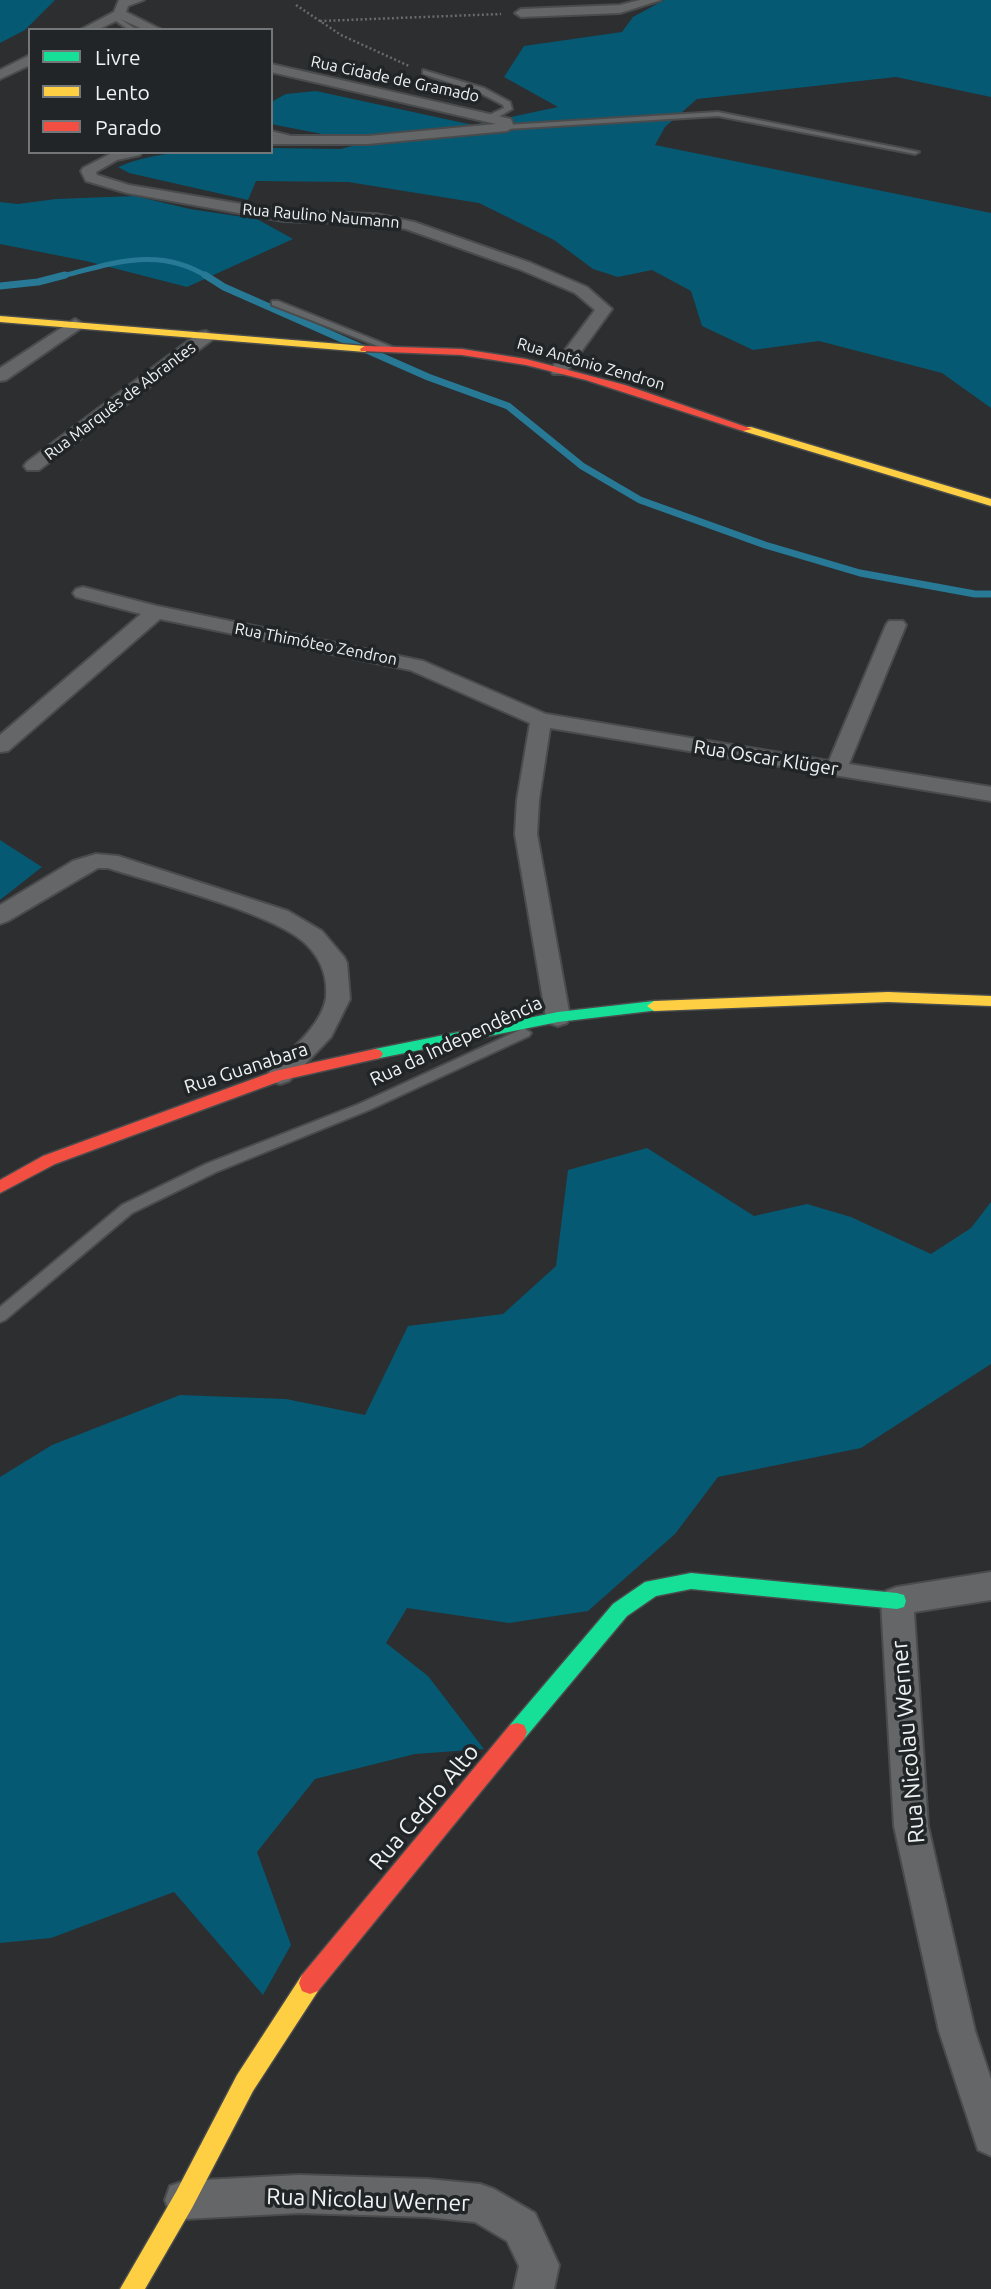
<!DOCTYPE html>
<html>
<head>
<meta charset="utf-8">
<style>
  body { margin:0 }
  #map { position:relative; width:991px; height:2289px; overflow:hidden; background:#2c2e30; font-family:Ubuntu,sans-serif }
  canvas { display:block }
  .legend { position:absolute; left:28px; top:28px; width:245px; height:126px; box-sizing:border-box; background:#212527; border:2px solid #747779; margin:0; padding:9px 12px; list-style:none; font-size:21px; color:#f0f3f4 }
  .legend li { display:flex; align-items:center; gap:14px; height:35px }
  .legend b { width:35px; border:2px solid #747779 }
</style>
</head>
<body>
<div id="map">
<canvas width="991" height="2289"></canvas>
<ul class="legend">
<li><b style="height:9px;background:#16e098"></b>Livre</li>
<li><b style="height:9px;background:#ffcf43"></b>Lento</li>
<li><b style="height:9px;background:#f24e42"></b>Parado</li>
</ul>
</div>
<script>
const ctx = document.querySelector('canvas').getContext('2d');
ctx.lineJoin = 'round';
function paint(path, color) { ctx.fillStyle = color; ctx.fill(path, 'evenodd'); }
function strokePath(path, color, width, dash) { ctx.strokeStyle = color; ctx.lineWidth = width; ctx.lineCap = dash ? 'butt' : 'round'; ctx.setLineDash(dash || []); ctx.stroke(path); }
function drawText(font, color, halo, rows, align = 'center') {
  ctx.font = font + ' Ubuntu,sans-serif'; ctx.lineWidth = 7; ctx.setLineDash([]); ctx.textBaseline = 'middle'; ctx.strokeStyle = halo; ctx.fillStyle = color; for (const [text, x, y, turn = 0] of rows) {
    ctx.save(); ctx.translate(x, y); ctx.rotate((+turn || 0) * Math.PI / 180); ctx.textAlign = isNaN(turn) ? turn : align; if (halo) ctx.strokeText(text, 0, 0); ctx.fillText(text, 0, 0); ctx.restore();
  }
}
const green = new Path2D(`
  M0,0H55L25,30L0,43Z
  M664,0H991V97L896,77L697,99L665,127L655,145L991,213V408L942,373L819,341L753,350L702,326L691,291L652,270L618,277L593,269L554,240L479,203L348,182L256,181L248,200L129,173L118,167C166,146 220,152 271,152V148L341,149L352,146L322,134L271,124V102L286,94L316,91L473,125L558,107L504,77L524,46L622,32L633,17Z
  M135,196L190,209L257,219L293,239L187,287L86,261L0,244V202L18,204L56,199Z
  M0,840L42,867L0,900Z
  M647,1148L754,1216L807,1204L851,1217L931,1254L971,1228L991,1202V1364L861,1448L718,1477L675,1534L588,1611L509,1623L407,1608L386,1643L428,1676L484,1749L415,1754L315,1779L257,1852L291,1945L263,1995L174,1892L51,1938L0,1943V1477L52,1445L180,1395L286,1399L365,1415L408,1326L503,1314L556,1266L568,1170Z`);
const streamFar1 = new Path2D(`
  M58,277C111,264 158,245 208,277`);
const stream = new Path2D(`
  M205,275L224,287L428,377L508,406L582,466L640,500L765,545L860,573L975,594H991
  M0,286L38,282L65,275`);
const path = new Path2D(`
  M296,5L341,35L409,66
  M320,21L501,14`);
const lane = new Path2D(`
  M112,16H116L137,30H129L112,18Z
  M423,70L484,88L510,102L512,109L495,119H489V115L504,108L503,105L478,92L423,74Z
  M718,112L919,152L915,154L718,116L507,129L503,127L507,125Z
  M271,131L299,138L300,140L296,142L271,135Z
  M272,301H278L395,348L388,350L272,305Z
  M524,1028L531,1033L529,1036L369,1110L216,1172L132,1213L5,1320L0,1322V1307L122,1205L206,1164L359,1104Z`);
const street = new Path2D(`
  M119,0H144L128,6L126,12L162,30H145L120,19L97,30H80L114,12Z
  M640,0H661L620,13L521,17L515,13L521,9L620,5Z
  M30,55V65L0,79V70Z
  M271,64L511,119L514,127L507,131L368,144H271V136H368L496,124L271,72Z
  M114,152H142L140,155L117,160L96,172L97,175L129,185L283,211L376,214L414,222L531,263L587,287L612,309L565,374H553L550,370L595,310L575,293L519,269L406,229L376,224L283,221L127,193L86,181L81,171L83,168Z
  M75,319L83,324L81,328L6,380L0,381V368Z
  M206,331L214,336L212,340L39,470H27L24,466L27,462L200,332Z
  M83,587L157,606L423,661L546,714L829,761L886,625L889,621H903L906,625L849,764L991,787V801L550,728L539,800L537,834L570,1017L567,1023L558,1026L549,1023L546,1017L515,834L517,800L530,723L410,670L160,619L8,751L0,752V735L141,614L76,597L73,593L76,589Z
  M96,854L118,856L288,911L322,931L344,957L347,963L350,999L331,1037L289,1081L280,1084L271,1081L267,1075L271,1069C290,1051 322,1025 326,998C328,977 321,959 307,945C278,914 154,883 108,868H98L8,921L0,924V905L73,861Z
  M991,1572V1600L914,1612L928,1826L975,2031L991,2079V2156L978,2150L939,2031L894,1826L881,1601L886,1591L897,1587Z
  M299,2175L427,2179L480,2184L494,2189L535,2213L559,2265L554,2289H514L519,2266L507,2241L475,2222L427,2217L299,2213L184,2219L170,2214L165,2200L170,2186L184,2181Z`);
const fast = new Path2D(`
  M654,1001L661,1006L659,1010L558,1022L375,1059L367,1054L375,1049L558,1012Z
  M691,1573L897,1593L904,1595L906,1601L904,1607L897,1609L691,1589L656,1596L627,1616L524,1739L517,1741L510,1739L507,1732L510,1725L613,1604L645,1582Z`);
const slow = new Path2D(`
  M0,316L365,346L370,349L365,352L0,322Z
  M743,427H751L991,499V506L743,431Z
  M888,992L991,996V1006L888,1002L654,1011L647,1006L654,1001Z
  M310,1972L318,1975L321,1983L318,1991L253,2091L192,2208L145,2289H120L176,2192L237,2075L302,1975Z`);
const jam = new Path2D(`
  M365,346L462,349L526,359L625,385L752,429L743,431L586,380L526,365L462,355L361,351L360,349Z
  M375,1049L380,1050L383,1054L380,1058L283,1080L55,1164L0,1193V1180L43,1156L275,1071Z
  M517,1723L524,1725L527,1732L524,1739L318,1991L310,1994L302,1991L299,1983L302,1975L510,1725Z`);
const farStreetnames = [
  ["Rua Cidade de Gramado",395,79,12],
  ["Rua Raulino Naumann",321,216,5],
  ["Rua Antônio Zendron",591,364,16],
  ["Rua Marquês de Abrantes",120,401,-37],
  ["Rua Thimóteo Zendron",316,644,11]
];
const streetNames = [
  ["Rua Oscar Klüger",766,758,9],
  ["Rua da Independência",456,1041,-25],
  ["Rua Guanabara",246,1068,-18]
];
const nearStreetnames = [
  ["Rua Nicolau Werner",908,1742,-95],
  ["Rua Cedro Alto",424,1807,-50],
  ["Rua Nicolau Werner",368,2200,2]
];
paint(green, '#065972');
strokePath(streamFar1, '#277996', 5);
strokePath(stream, '#277996', 7);
strokePath(lane, '#494b4c', 4);
strokePath(street, '#494b4c', 4);
strokePath(fast, '#494b4c', 3);
strokePath(slow, '#494b4c', 3);
strokePath(jam, '#494b4c', 3);
strokePath(path, '#686a6c', 2.5, [2, 2.5]);
paint(lane, '#646667');
paint(street, '#646667');
paint(fast, '#16e098');
paint(slow, '#ffcf43');
paint(jam, '#f24e42');
drawText('16px', '#f0f3f4', '#212527', farStreetnames);
drawText('19px', '#f0f3f4', '#212527', streetNames);
drawText('23px', '#f0f3f4', '#212527', nearStreetnames);
</script>
</body>
</html>
